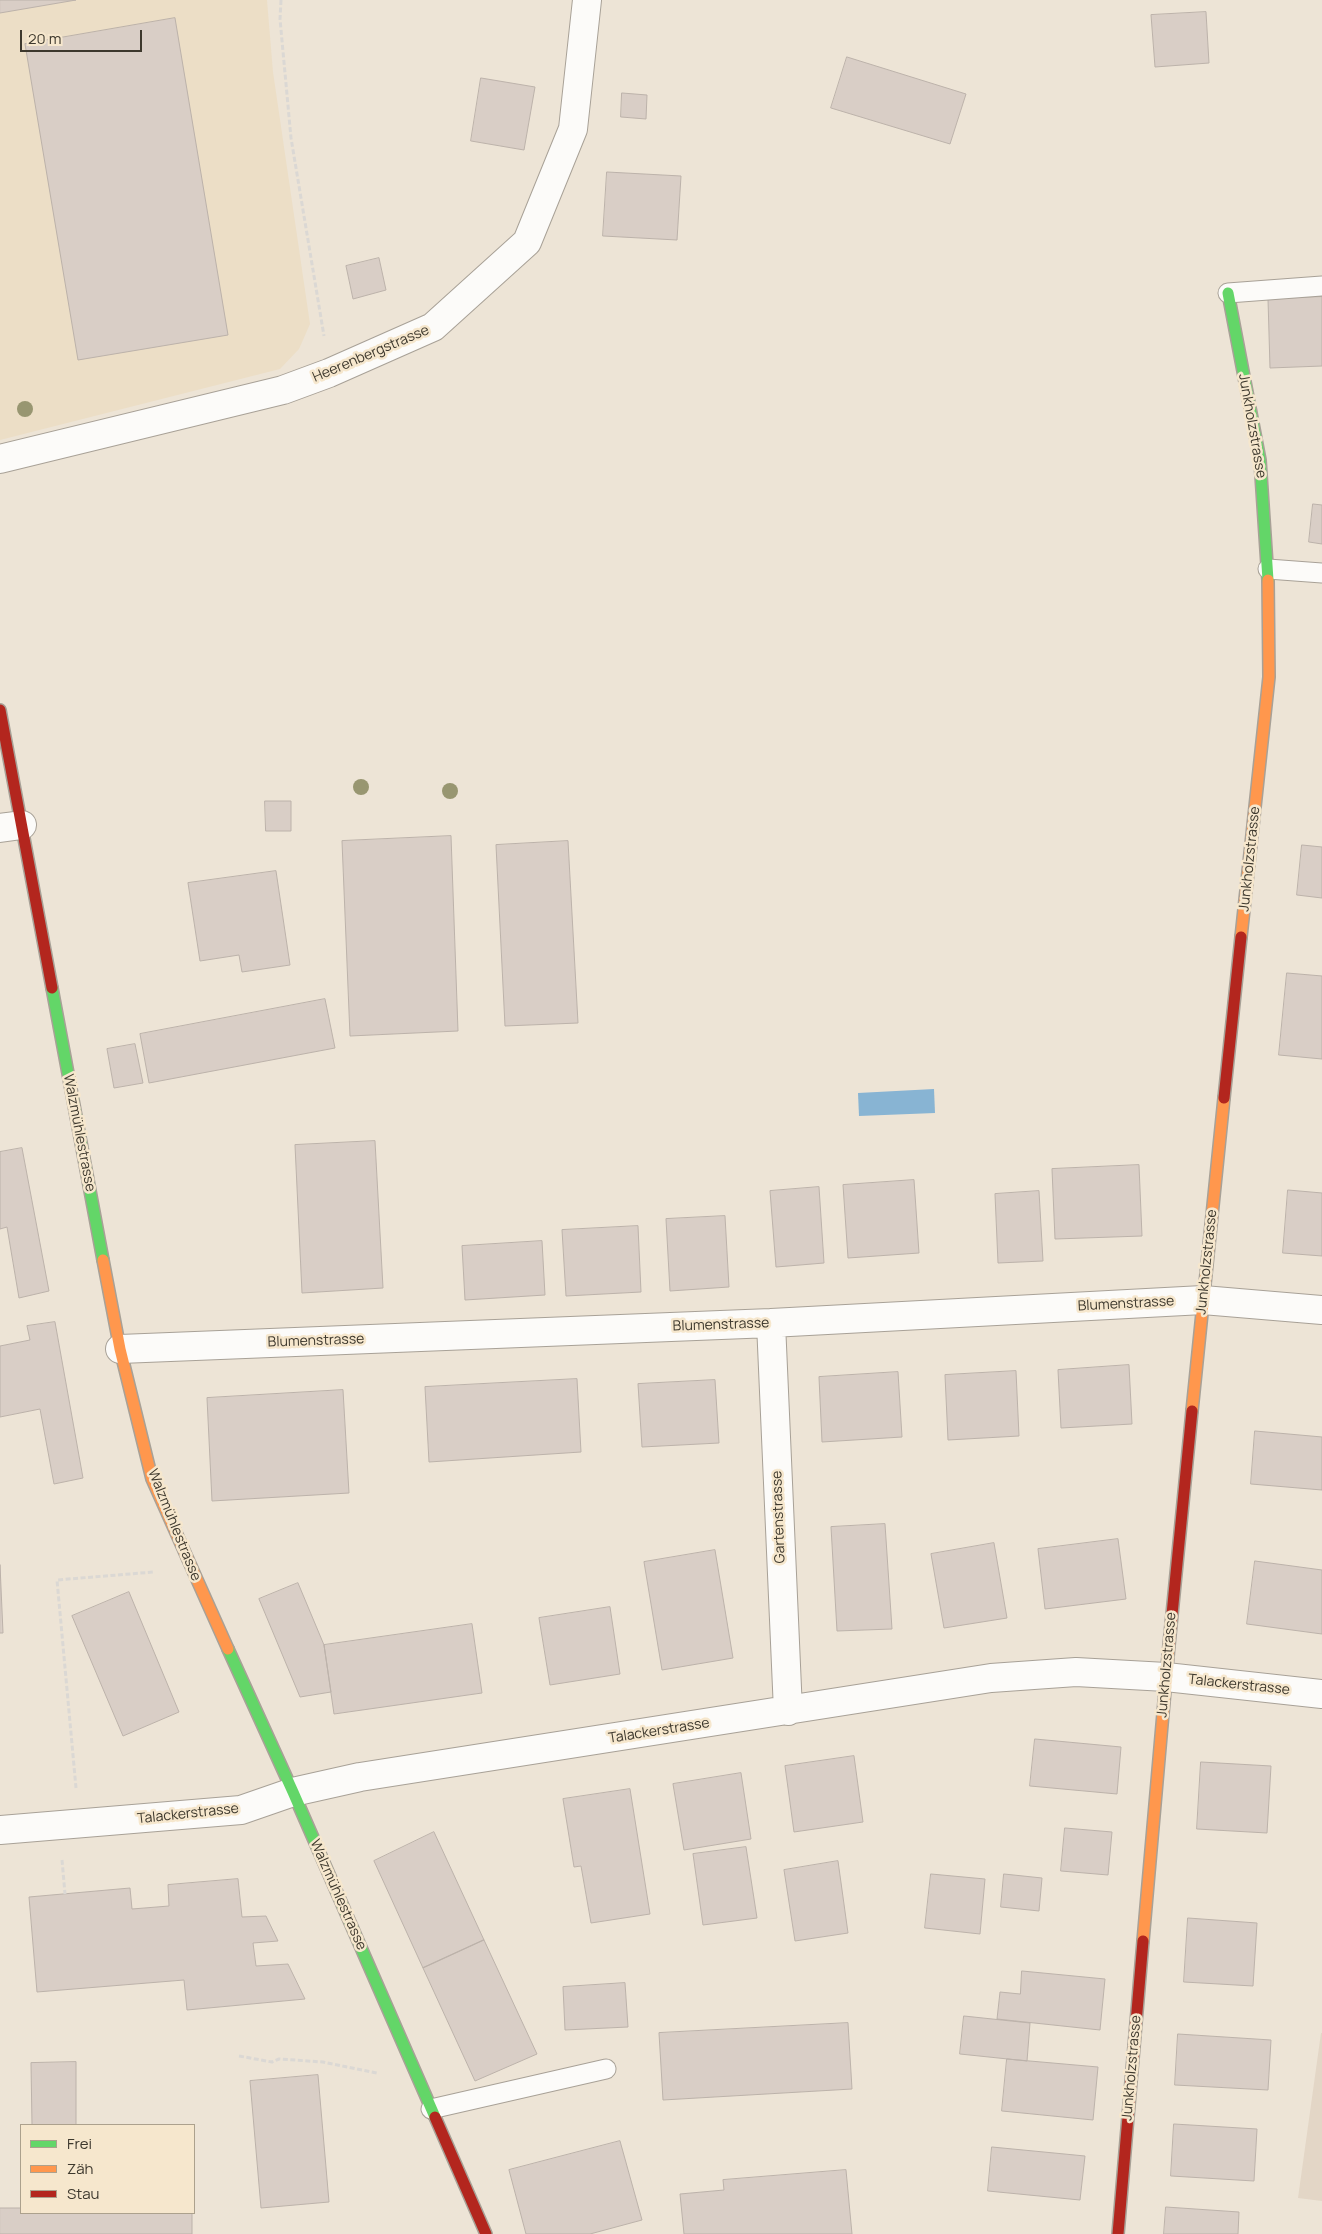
<!DOCTYPE html>
<html>
<head>
<meta charset="utf-8">
<style>
  body { margin:0 }
  #map { position:relative; width:1322px; height:2234px; overflow:hidden; background:#ede4d6; font-family:Manrope,sans-serif }
  canvas { display:block }
  .legend { position:absolute; left:20px; top:2124px; width:175px; height:90px; box-sizing:border-box; background:#f6e7cd; border:1px solid #aca18d; margin:0; padding:6px 9px; list-style:none; font-size:15px; color:#3d382d }
  .legend li { display:flex; align-items:center; gap:10px; height:25px }
  .legend b { width:25px; border:1px solid #aca18d }
  .scale { position:absolute; left:20px; top:30px; width:122px; height:22px; box-sizing:border-box; border:2px solid #3d382d; border-top:0; padding-left:6px; font-size:15px; line-height:18px; white-space:nowrap; color:#3d382d; -webkit-text-stroke:4px #f6e7cd; paint-order:stroke }
</style>
</head>
<body>
<div id="map">
<canvas width="1322" height="2234"></canvas>
<ul class="legend">
<li><b style="height:6px;background:#63d668"></b>Frei</li>
<li><b style="height:6px;background:#ff974d"></b>Zäh</li>
<li><b style="height:6px;background:#b3261e"></b>Stau</li>
</ul>
<div class="scale">20 m</div>
</div>
<script>
const ctx = document.querySelector('canvas').getContext('2d');
ctx.lineJoin = 'round';
function paint(path, color) { ctx.fillStyle = color; ctx.fill(path, 'evenodd'); }
function strokePath(path, color, width, dash) { ctx.strokeStyle = color; ctx.lineWidth = width; ctx.lineCap = dash ? 'butt' : 'round'; ctx.setLineDash(dash || []); ctx.stroke(path); }
function drawText(font, color, halo, rows, align = 'center') {
  ctx.font = font + ' Manrope,sans-serif'; ctx.lineWidth = 5; ctx.setLineDash([]); ctx.textBaseline = 'middle'; ctx.strokeStyle = halo; ctx.fillStyle = color; for (const [text, x, y, turn = 0] of rows) {
    ctx.save(); ctx.translate(x, y); ctx.rotate((+turn || 0) * Math.PI / 180); ctx.textAlign = isNaN(turn) ? turn : align; if (halo) ctx.strokeText(text, 0, 0); ctx.fillText(text, 0, 0); ctx.restore();
  }
}
const built = new Path2D(`
  M0,0H267L273,72L310,324L299,349L280,369L0,440Z`);
const education = new Path2D(`
  M1321,2033H1322V2201L1298,2198Z`);
const water = new Path2D(`
  M934,1089L935,1113L859,1116L858,1093Z`);
const building = new Path2D(`
  M0,0H76L0,13Z
  M1206,12L1209,63L1155,67L1151,15Z
  M175,18L228,335L78,360L25,44Z
  M847,57L966,94L950,144L831,108Z
  M481,78L535,87L524,150L471,141Z
  M622,93L647,95L646,119L621,117Z
  M607,172L681,176L677,240L603,236Z
  M379,258L386,290L353,299L346,266Z
  M1322,297V366L1270,368L1268,299Z
  M1313,504L1322,505V544L1309,542Z
  M265,801H291V831H266Z
  M451,836L458,1031L350,1036L342,841Z
  M568,841L578,1023L505,1026L496,845Z
  M1302,845L1322,847V898L1297,895Z
  M276,871L290,965L242,972L239,955L200,961L188,883Z
  M1287,973L1322,976V1059L1279,1055Z
  M325,999L335,1048L149,1083L140,1034Z
  M135,1044L143,1083L114,1088L107,1049Z
  M375,1141L383,1288L302,1293L295,1145Z
  M22,1148L49,1291L19,1298L7,1227L0,1229V1152Z
  M1139,1165L1142,1236L1055,1239L1052,1169Z
  M914,1180L919,1253L848,1258L843,1185Z
  M819,1187L824,1263L776,1267L770,1191Z
  M1288,1190L1322,1193V1256L1283,1253Z
  M1039,1191L1043,1261L998,1263L995,1194Z
  M725,1216L729,1287L670,1291L666,1219Z
  M638,1226L641,1292L566,1296L562,1230Z
  M542,1241L545,1295L465,1300L462,1246Z
  M55,1322L83,1478L54,1484L40,1409L0,1417V1346L30,1340L27,1326Z
  M1129,1365L1132,1424L1061,1428L1058,1370Z
  M1016,1371L1019,1436L948,1440L945,1375Z
  M898,1372L902,1437L822,1442L819,1377Z
  M577,1379L581,1452L429,1462L425,1387Z
  M715,1380L719,1443L642,1447L638,1384Z
  M343,1390L349,1493L212,1501L207,1398Z
  M1255,1431L1322,1437V1490L1251,1484Z
  M885,1524L892,1629L837,1631L831,1527Z
  M1118,1539L1126,1599L1045,1609L1038,1549Z
  M994,1543L1007,1618L944,1628L931,1554Z
  M715,1550L733,1658L662,1670L644,1562Z
  M1255,1561L1322,1570V1634L1247,1624Z
  M0,1565L3,1633H0Z
  M298,1583L324,1645L331,1692L300,1697L259,1599Z
  M129,1592L179,1712L123,1736L72,1616Z
  M610,1607L620,1674L550,1685L539,1618Z
  M472,1624L482,1693L334,1714L324,1645Z
  M1035,1739L1121,1747L1117,1794L1030,1786Z
  M854,1756L863,1822L794,1832L785,1766Z
  M1201,1762L1271,1766L1267,1833L1197,1829Z
  M741,1773L751,1839L684,1850L673,1784Z
  M630,1789L650,1914L591,1923L581,1866L574,1867L563,1799Z
  M1065,1828L1112,1832L1108,1875L1061,1871Z
  M434,1832L484,1940L423,1968L374,1861Z
  M746,1847L757,1918L703,1925L693,1854Z
  M838,1861L848,1933L795,1941L784,1870Z
  M931,1874L985,1879L980,1934L925,1928Z
  M1004,1874L1042,1878L1039,1911L1001,1907Z
  M238,1879L242,1917L266,1916L278,1941L253,1943L256,1966L288,1964L305,1999L187,2010L184,1980L37,1992L29,1897L130,1888L132,1909L169,1906L168,1885Z
  M1188,1918L1257,1923L1253,1986L1184,1982Z
  M484,1940L537,2054L475,2081L423,1968Z
  M1022,1971L1105,1979L1100,2030L997,2019L1000,1992L1020,1994Z
  M625,1983L628,2027L565,2030L563,1987Z
  M964,2016L1030,2023L1027,2061L960,2054Z
  M848,2023L852,2089L663,2100L659,2033Z
  M1178,2034L1271,2040L1268,2090L1175,2085Z
  M1007,2059L1098,2067L1093,2120L1002,2111Z
  M76,2062V2125H32L31,2063Z
  M318,2075L329,2202L261,2208L250,2081Z
  M1174,2124L1257,2129L1254,2181L1171,2176Z
  M620,2141L642,2220L590,2234H526L509,2170Z
  M992,2147L1085,2156L1080,2200L988,2191Z
  M846,2170L852,2234H684L680,2194L724,2190L723,2180Z
  M1166,2207L1239,2212L1238,2234H1164Z
  M0,2208H21V2213H192V2234H0Z`);
const path = new Path2D(`
  M281,0L280,19L291,138L324,336
  M76,1788L57,1580L153,1572
  M62,1860L65,1894
  M239,2056L272,2062L279,2059L323,2062L377,2073`);
const lane = new Path2D(`
  M1228,293L1322,286
  M1268,569L1322,573
  M431,2109L606,2069`);
const street = new Path2D(`
  M0,459L283,390L329,373L433,327L527,242L573,129L587,0
  M0,828L22,825
  M771,1323L788,1711
  M120,1349L771,1323L1203,1300L1322,1310
  M0,1830L241,1810L293,1792L360,1777L991,1678L1076,1672L1166,1677L1322,1694`);
const fast = new Path2D(`
  M1228,293L1260,460L1268,580
  M52,988L103,1260
  M228,1649L293,1792L435,2117`);
const slow = new Path2D(`
  M1241,937L1269,677L1268,580
  M103,1260L120,1349L152,1479L228,1649
  M1192,1411L1224,1098
  M1143,1941L1169,1645`);
const jam = new Path2D(`
  M0,710L52,988
  M1224,1098L1241,937
  M1169,1645L1192,1411
  M435,2117L486,2234
  M1118,2234L1143,1941`);
const trees = [
  [25,409],
  [361,787],
  [450,791]
];
const streetNames = [
  ["Heerenbergstrasse",371,354,-23],
  ["Junkholzstrasse",1252,426,80],
  ["Junkholzstrasse",1250,859,-84],
  ["Walzmühlestrasse",79,1133,79],
  ["Junkholzstrasse",1207,1262,-84],
  ["Blumenstrasse",1126,1304,-3],
  ["Blumenstrasse",721,1325,-2],
  ["Blumenstrasse",316,1341,-2],
  ["Gartenstrasse",779,1517,-92],
  ["Walzmühlestrasse",174,1525,68],
  ["Junkholzstrasse",1167,1665,-85],
  ["Talackerstrasse",1239,1685,6],
  ["Talackerstrasse",659,1731,-9],
  ["Talackerstrasse",188,1814,-6],
  ["Walzmühlestrasse",338,1895,66],
  ["Junkholzstrasse",1132,2068,-85]
];
paint(built, '#ecdec6');
paint(education, '#e3d6c6');
paint(water, '#88b4d3');
paint(building, '#d9cec6');
strokePath(building, '#bcb2aa', 1);
strokePath(lane, '#a8a197', 21);
strokePath(street, '#a8a197', 30);
strokePath(fast, '#a8a197', 14);
strokePath(slow, '#a8a197', 14);
strokePath(jam, '#a8a197', 14);
strokePath(path, '#dbd8d4', 3, [5, 2.5]);
strokePath(lane, '#fcfbf9', 19);
strokePath(street, '#fcfbf9', 28);
strokePath(fast, '#63d668', 11);
strokePath(slow, '#ff974d', 11);
strokePath(jam, '#b3261e', 11);
ctx.fillStyle = '#989671';
for (const [x, y] of trees) { ctx.beginPath(); ctx.arc(x, y, 8, 0, 2 * Math.PI); ctx.fill(); }
drawText('14px', '#3d382d', '#f6e7cd', streetNames);
</script>
</body>
</html>
